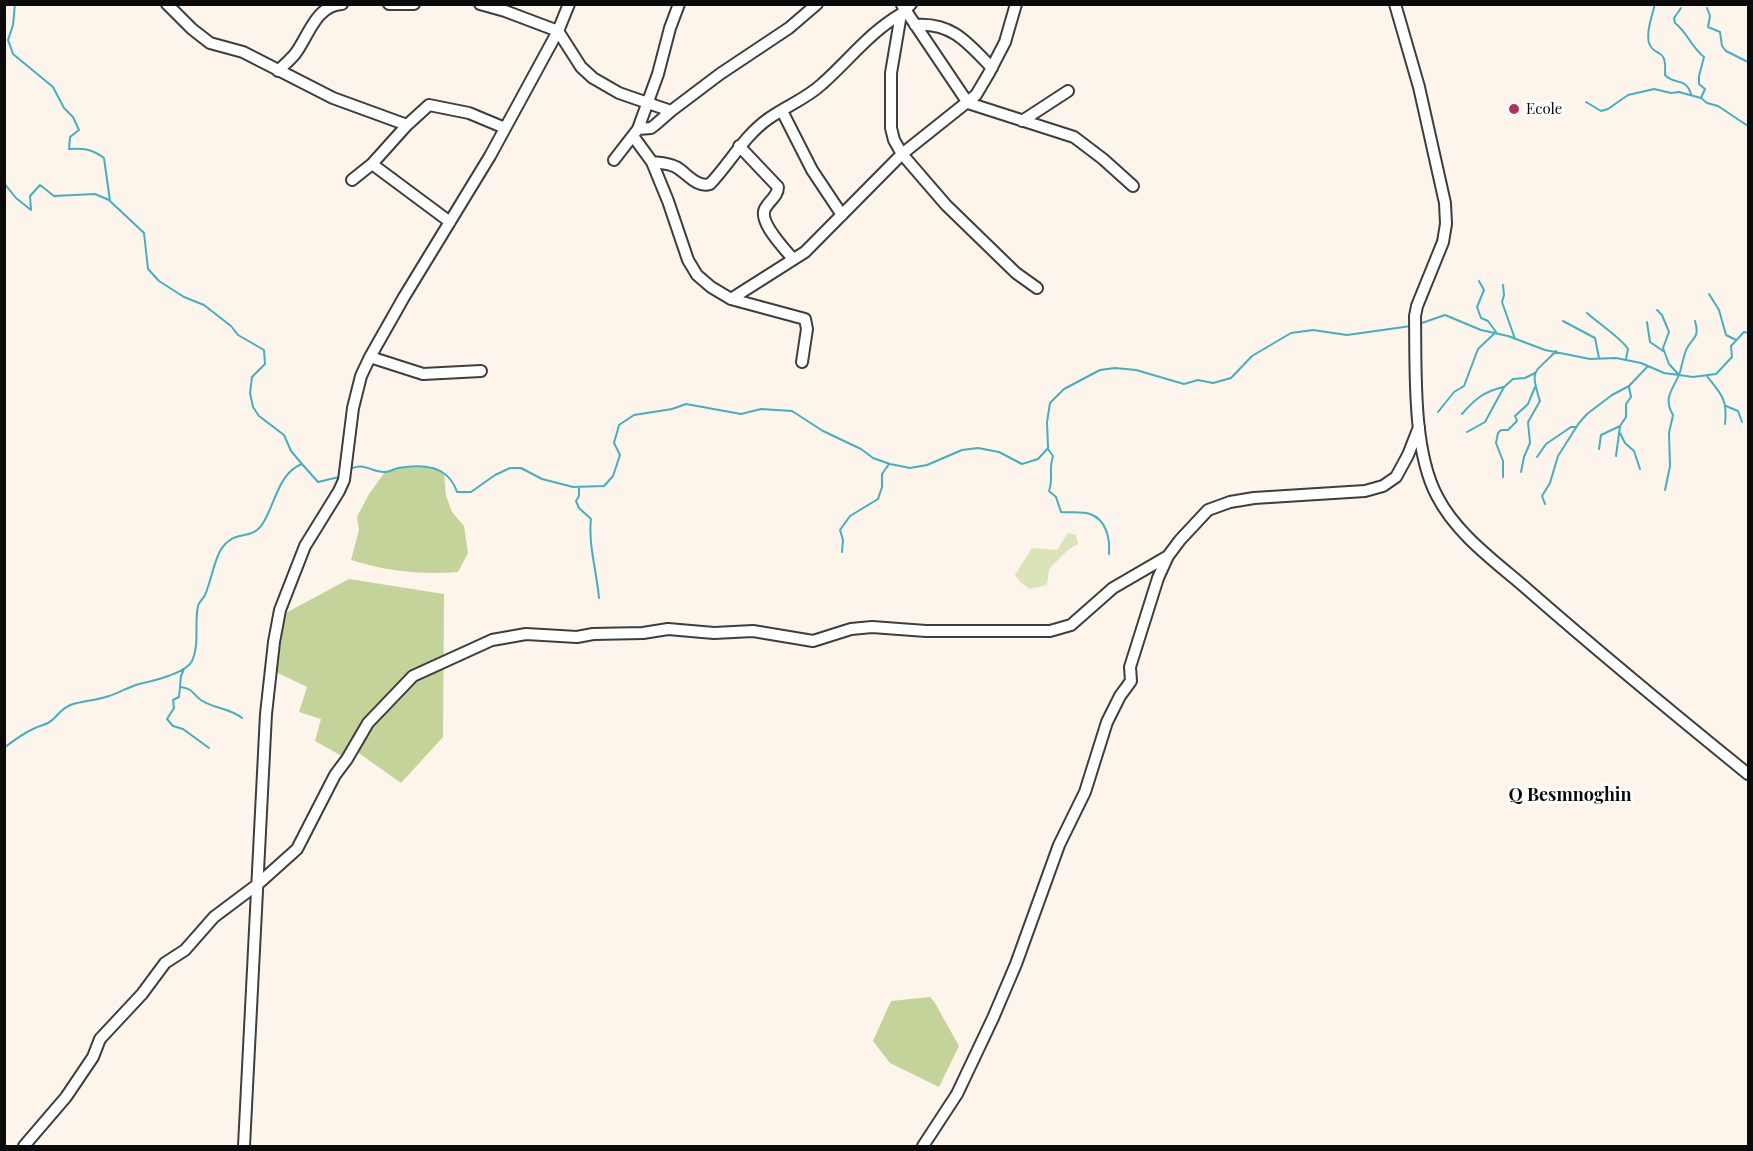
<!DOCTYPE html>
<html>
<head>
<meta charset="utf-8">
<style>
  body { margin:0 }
  #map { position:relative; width:1753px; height:1151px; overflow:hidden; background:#fdf5eb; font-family:"Playfair Display",serif }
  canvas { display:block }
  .frame { position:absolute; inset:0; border:6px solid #0b0b0b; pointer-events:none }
</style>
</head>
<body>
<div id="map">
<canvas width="1753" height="1151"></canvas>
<div class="frame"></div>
</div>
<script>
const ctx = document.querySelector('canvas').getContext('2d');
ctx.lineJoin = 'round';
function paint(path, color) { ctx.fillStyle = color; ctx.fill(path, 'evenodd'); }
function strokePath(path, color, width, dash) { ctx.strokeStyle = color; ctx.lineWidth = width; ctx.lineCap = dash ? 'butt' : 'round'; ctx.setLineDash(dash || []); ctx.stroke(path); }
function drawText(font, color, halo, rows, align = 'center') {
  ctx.font = font + ' "Playfair Display",serif'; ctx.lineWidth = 6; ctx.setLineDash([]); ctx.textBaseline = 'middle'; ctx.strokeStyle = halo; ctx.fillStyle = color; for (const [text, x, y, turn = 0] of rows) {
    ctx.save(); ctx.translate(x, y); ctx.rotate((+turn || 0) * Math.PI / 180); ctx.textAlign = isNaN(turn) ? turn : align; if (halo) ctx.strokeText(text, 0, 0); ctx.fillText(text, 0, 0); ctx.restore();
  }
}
const green = new Path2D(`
  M1068,533L1076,535L1078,544L1068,550L1049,569L1047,585L1030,589L1020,582L1015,575L1032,548L1057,550Z`);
const forest = new Path2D(`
  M434,467L444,472L446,496L452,512L464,526L468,553L458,572C422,575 386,571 351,560L359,530L357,517L369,494L385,472L399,468Z
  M349,579L444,594L443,737L401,783L353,749L347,759L315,741L321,719L299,712L307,687L276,672L284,614Z
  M930,997L935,1003L959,1046L939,1087L890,1063L873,1041L891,1001Z`);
const stream = new Path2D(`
  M15,4L13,25L8,40L13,54L53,87L64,108L73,117L79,130L70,137L69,149C84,148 92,149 104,158L110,201L144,233L148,269L159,281L184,297L204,305L231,326L238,335L264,350L265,364L252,377L250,393L253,407L259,416L284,435L291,451L302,464
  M1655,4C1652,16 1646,32 1649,43C1655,59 1667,45 1665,75C1675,86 1685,76 1691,94
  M1681,8L1674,18L1675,23C1687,32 1692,48 1704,57L1699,76V84L1705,89L1701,98
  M1707,8L1710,16L1708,27L1720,32L1722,46L1726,51L1748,62
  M1586,102L1601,111L1608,109L1628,95L1654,89L1671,93L1679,92L1701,98L1707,103L1718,106L1748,126
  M4,183L16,198L31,210L30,196L40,185L54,196L95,194L109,200
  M1503,285L1504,295L1502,302L1515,339
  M1709,294L1719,310L1726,335L1736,340
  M1657,310L1662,315L1669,332L1663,348L1669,364L1679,375
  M1587,313C1598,323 1621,338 1628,349L1626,359
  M1563,321L1595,338L1599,358
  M1647,322L1650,342L1663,351
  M1419,324L1445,315L1481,330L1508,336L1545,350L1590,359L1616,358L1641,363L1664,373L1679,375L1693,377L1716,374L1732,357L1731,346L1744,332L1748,333
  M1706,375C1721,394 1728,399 1725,424
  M1726,406L1738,411L1742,422
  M1438,412L1454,392L1464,386L1478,349L1496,332L1488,321L1481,318L1477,307L1484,290L1479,281
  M1462,414C1475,399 1483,392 1503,387
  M1467,432L1485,422L1504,387L1513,379L1525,378L1535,373
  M1620,433L1625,443L1634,451L1640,469
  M1048,449L1053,456C1048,472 1054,476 1049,491L1056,497L1061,512C1070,513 1082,511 1090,514C1107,520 1110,539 1109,554
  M1599,449L1601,435L1620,426
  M1616,456L1620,426L1626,417V404L1631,397L1629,387
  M1537,457L1546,444L1571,427H1575
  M348,470C365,461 369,472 385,472C389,472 394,469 398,468C423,464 448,465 457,492H471L495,475L510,468H521L542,479L573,487L604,486L613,476L620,455L614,443L619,425L634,415L672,409L686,404L741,414L761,409L792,411L823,431L861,449L873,458L890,464L910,468L927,465L962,450L978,448L999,452L1022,464L1038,459L1048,448L1047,422L1050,403L1064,389L1100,370L1115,368L1136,370L1184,384L1198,380L1213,383L1231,378L1252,356L1291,333L1313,330L1347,335L1411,326
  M1521,472L1524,457L1530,443L1528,422L1540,401C1529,367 1535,374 1556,351
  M1503,477V461L1496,443L1498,433L1501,430H1508L1517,421L1515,416L1528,404L1535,387
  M579,487V496L576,501L579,508L591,519C588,544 597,573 599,598
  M1665,490L1670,466L1669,433L1673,415C1662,397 1674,389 1680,372C1681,368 1685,353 1686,350C1693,336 1700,339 1695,321
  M1545,504L1542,496L1550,483L1558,456L1579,423L1587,414L1612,395L1629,386L1648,366
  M842,552L843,540L840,530L850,516L878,499L882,487V474L889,464
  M184,669L181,676L179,697L173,700L174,708L167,719L173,726L183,729L209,748
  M181,687C194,689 192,694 201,700C214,709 230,708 242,718
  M4,748C14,740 24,733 35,728C39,726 44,725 48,723C58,717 60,708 73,704C85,701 97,700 109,696C119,693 128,687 139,684C153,681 185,674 192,661C200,644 194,623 198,606C199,602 203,599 205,595C211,581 213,565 220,551C234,527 251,543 263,523C275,504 279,472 302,464L318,482L339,477`);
const minor = new Path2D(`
  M167,4L192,29L210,43L243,52L333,98L407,125L429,105L469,113L505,128
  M389,4H414
  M480,4L505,11L558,31L581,67L593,78L619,93L671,111
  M911,4L901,14L891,73V128L894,140L902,154L946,205L1016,273L1037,288
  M1395,4L1419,87L1445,203L1446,224L1443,242L1417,306L1415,316C1416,368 1412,449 1437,496C1457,535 1496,562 1528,590C1600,653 1674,714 1748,774
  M902,5L968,103L1074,137L1103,159L1133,186
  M915,25C952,22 968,43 992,68
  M278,71C283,66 290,60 295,54C308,37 316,5 342,4
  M782,111L812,170L842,215
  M1022,121L1068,91
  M638,129L651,128L655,125L671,111L720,74L789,28L817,4
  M633,136L652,162L668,201L688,260L697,275L711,287L731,299L805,319L807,329L802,362
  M739,146L778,187C778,196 770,200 766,207C756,220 784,248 793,259
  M614,160L638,129L658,74L670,28L679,4
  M652,162C660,163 668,163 676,167C687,173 696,188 710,184C730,163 744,136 768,119C786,106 806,99 822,84C849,60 870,32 901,14
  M372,164L450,222
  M352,180L372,164L407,125
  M731,299L805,252L902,154L976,95L989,73L1005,42L1016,4
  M370,357L423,374L481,371
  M24,1146L66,1097L93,1057L100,1039L142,994L165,963L185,950L214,917L258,884L297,849L335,775L347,759L368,723L413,676L492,640L526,634L577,637L593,634L643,633L668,629L714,633L753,631L813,641L851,629L872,627L926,631H1050L1071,625L1113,588L1168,556
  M244,1146L266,714L274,642L280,610L305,546L339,491L344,480L353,408L361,376L370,357L404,297L490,156L558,31L569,4
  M923,1146L957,1094L993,1018L1016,964L1059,845L1085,792L1107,722L1120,696L1131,681L1130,667L1158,578L1168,556L1180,540L1208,510L1230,502L1254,498L1365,491L1383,486L1396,477L1408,455L1419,427`);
const markers = [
  [1514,109,6,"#ae3158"]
];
const poiNames = [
  ["Ecole",1526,109]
];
const quarterNames = [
  ["Q Besmnoghin",1570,795]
];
paint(green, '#dbe4b8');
paint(forest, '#c3d399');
strokePath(stream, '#42b0c0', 2);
strokePath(minor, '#3e3e3e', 14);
strokePath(minor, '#fff', 10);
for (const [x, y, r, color] of markers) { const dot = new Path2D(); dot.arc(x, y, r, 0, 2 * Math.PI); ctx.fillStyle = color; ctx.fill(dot); strokePath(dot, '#fff', 2); }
drawText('15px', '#0b0b0b', '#fff', poiNames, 'left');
drawText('bold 18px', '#0b0b0b', '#fff', quarterNames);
</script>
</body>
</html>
